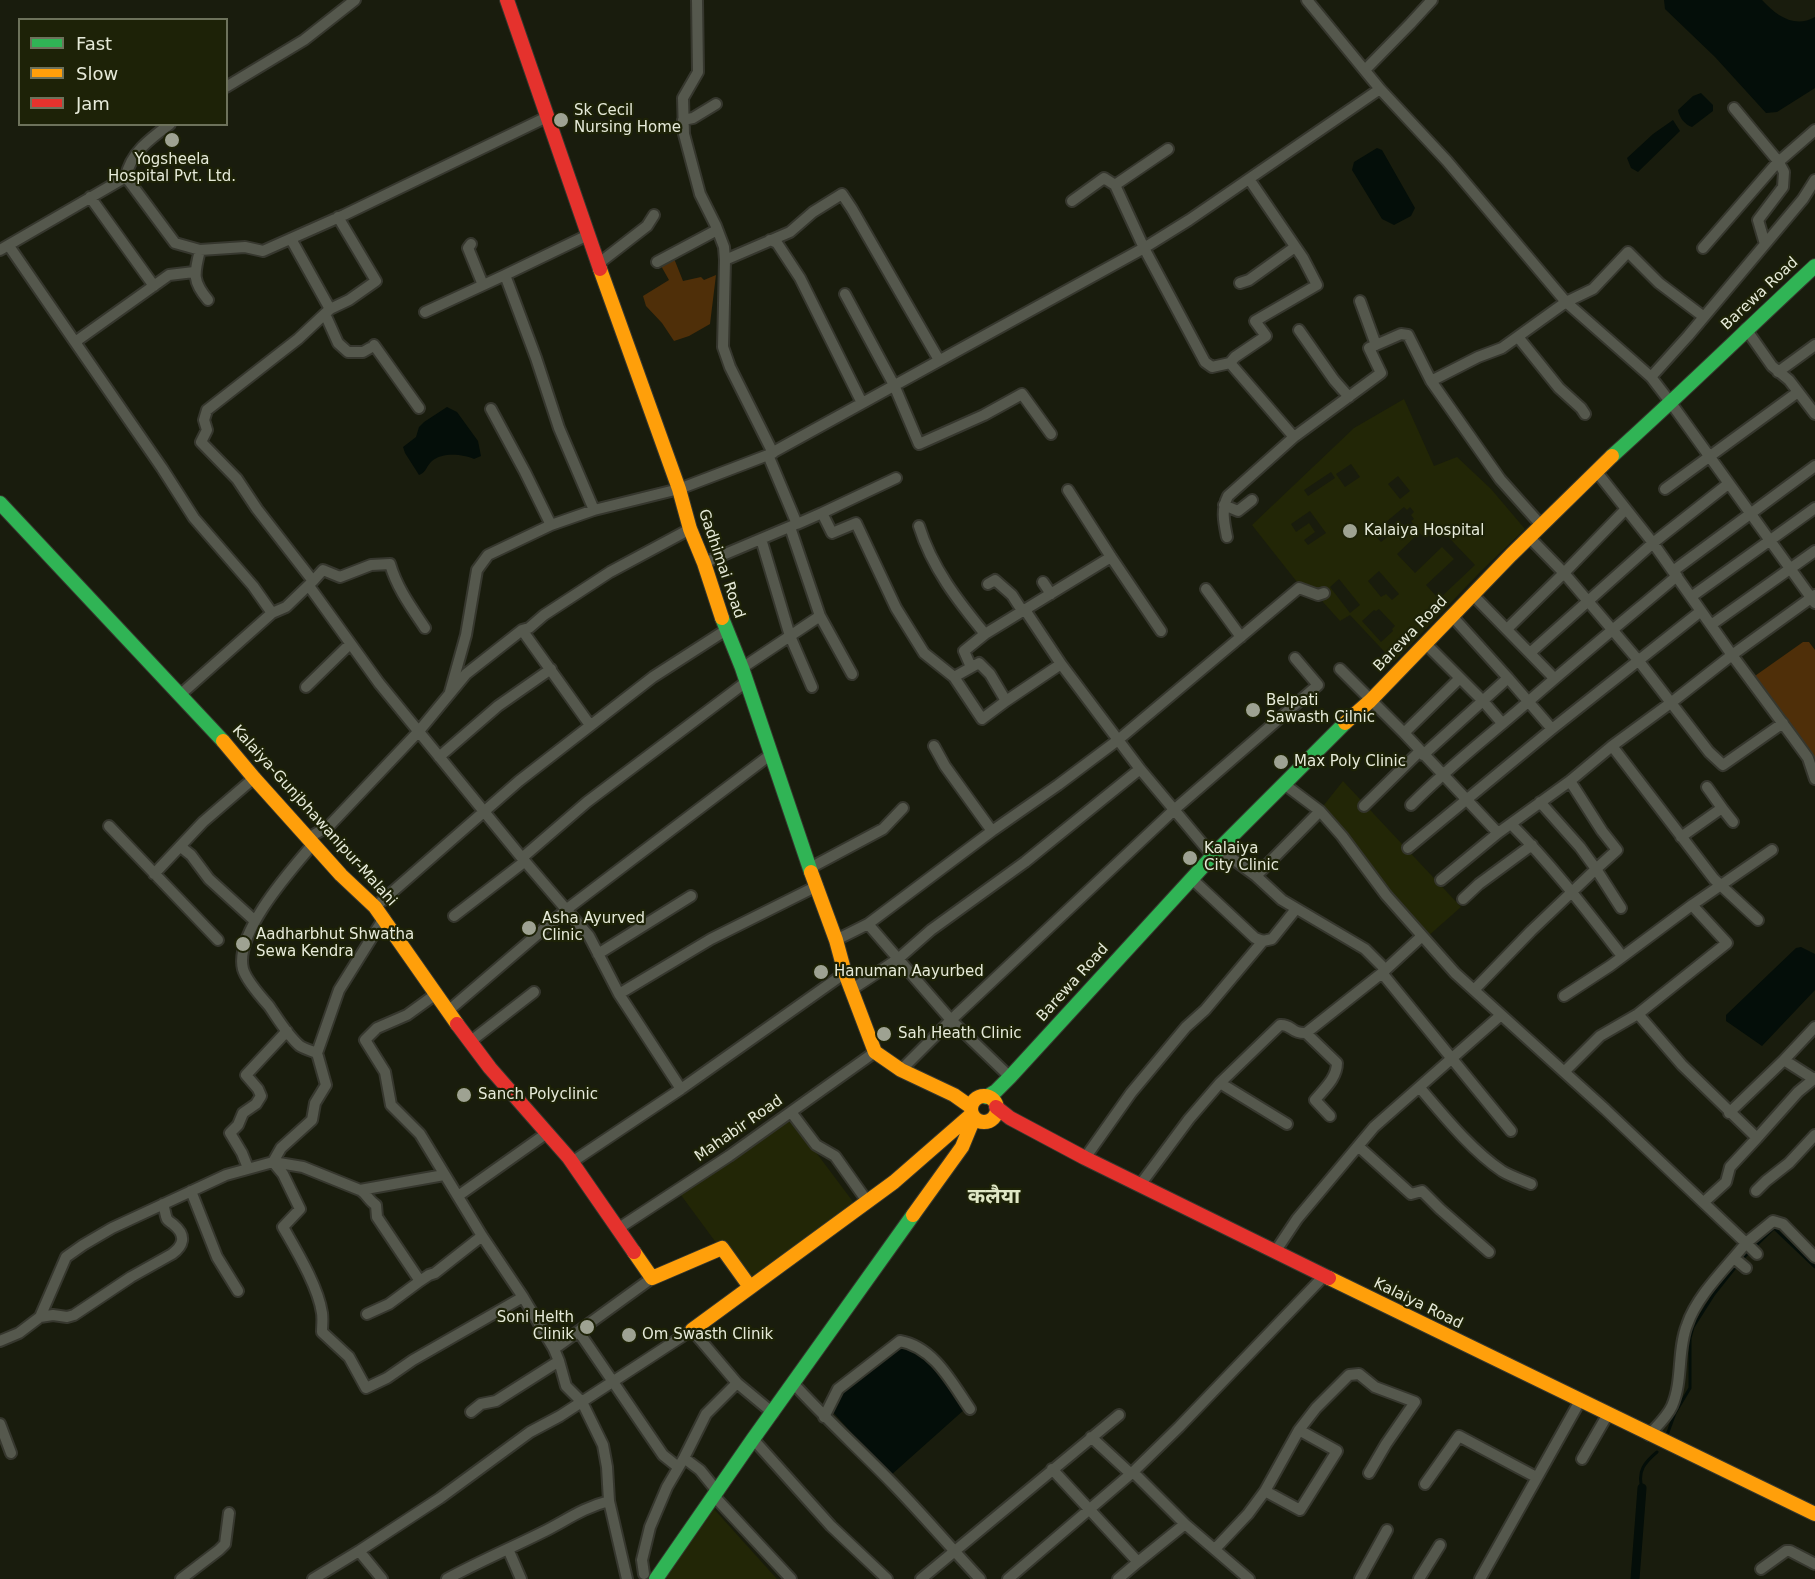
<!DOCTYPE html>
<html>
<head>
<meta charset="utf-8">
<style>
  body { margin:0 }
  #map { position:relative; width:1815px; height:1579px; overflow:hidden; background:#191c0d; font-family:"DejaVu Sans",sans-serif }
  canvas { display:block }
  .legend { position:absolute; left:18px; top:18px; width:210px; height:108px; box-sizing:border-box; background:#1d2207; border:2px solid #6d725b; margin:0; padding:8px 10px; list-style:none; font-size:18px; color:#e6ead9 }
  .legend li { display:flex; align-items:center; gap:12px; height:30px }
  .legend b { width:30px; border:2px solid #6d725b }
</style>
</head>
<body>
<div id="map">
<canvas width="1815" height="1579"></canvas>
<ul class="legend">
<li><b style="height:8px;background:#30b455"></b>Fast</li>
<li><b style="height:8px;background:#ff9f0a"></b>Slow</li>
<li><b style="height:8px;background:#e5322d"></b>Jam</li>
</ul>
</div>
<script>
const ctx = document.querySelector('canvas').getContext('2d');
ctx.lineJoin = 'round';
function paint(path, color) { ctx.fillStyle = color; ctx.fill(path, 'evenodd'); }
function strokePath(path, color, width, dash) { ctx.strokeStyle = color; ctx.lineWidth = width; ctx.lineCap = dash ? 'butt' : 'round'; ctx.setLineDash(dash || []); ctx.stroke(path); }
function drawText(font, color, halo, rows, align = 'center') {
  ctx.font = font + ' "DejaVu Sans","Noto Sans Devanagari",sans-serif'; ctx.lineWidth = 4.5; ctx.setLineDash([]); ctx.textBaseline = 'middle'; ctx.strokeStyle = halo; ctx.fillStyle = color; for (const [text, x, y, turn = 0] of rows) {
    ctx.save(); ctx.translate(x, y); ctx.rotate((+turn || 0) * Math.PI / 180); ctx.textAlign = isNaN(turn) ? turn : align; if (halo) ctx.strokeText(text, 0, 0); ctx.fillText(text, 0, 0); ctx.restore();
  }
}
const built = new Path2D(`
  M1404,399L1434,466L1457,457L1491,489L1525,529L1482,570L1394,662L1350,615L1340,621L1315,593L1297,582L1252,525L1354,428ZM1351,464L1360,477L1345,487L1336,474ZM1331,472L1335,478L1308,496L1304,490ZM1398,476L1410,491L1400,499L1388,484ZM1404,507L1407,510L1410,507L1414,512L1411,515L1414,519L1411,521L1417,529L1412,533L1406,525L1402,528L1401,526L1381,542L1373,533ZM1310,511L1326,533L1308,545L1304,540L1315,532L1309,523L1296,532L1291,524ZM1436,524L1475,565L1439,599L1426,585L1454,559L1442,547L1415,573L1397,554L1419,533L1423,536ZM1379,571L1399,594L1392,600L1386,594L1381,597L1368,581ZM1339,579L1360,605L1350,613L1330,587ZM1379,609L1395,626L1392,629L1393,631L1381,642L1362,621L1374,610L1376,611Z
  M1343,781L1461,907L1427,937L1320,810Z
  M791,1119L854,1203L745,1282L678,1191Z
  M714,1509L777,1579H664Z`);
const green = new Path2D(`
  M673,256L683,281L701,277L704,280L716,275L710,324L689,336L674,341L662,323L646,306L643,296L669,280L660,264Z
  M1803,642H1809L1815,650V760L1752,678Z`);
const water = new Path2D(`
  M1664,0H1762C1776,15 1794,29 1815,17V88L1777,112L1766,113L1715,57L1665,9Z
  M1701,93L1713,105V111L1692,127C1685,125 1679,117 1678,110L1693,96Z
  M1673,120L1680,131L1638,172L1631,168L1627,158L1653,134Z
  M1377,148L1382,150L1415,208L1411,216L1394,225L1382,219L1352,170L1354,162Z
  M447,407L457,412L478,441L481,456L474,459C463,454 442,452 432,461C426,466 427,472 419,475L405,453L403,447L416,437L419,427L424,422Z
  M1801,947L1815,954V990L1762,1046L1726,1021V1015L1796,948Z
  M901,1344L915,1348L940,1373L965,1409L890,1476L831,1410L842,1390Z`);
const stream = new Path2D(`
  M1741,1260L1774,1228L1815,1267
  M1667,1435L1675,1413L1690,1388V1338L1693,1327L1714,1294L1737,1265
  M1642,1488C1637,1471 1645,1462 1657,1452`);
const canal = new Path2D(`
  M1635,1579L1642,1488`);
const street = new Path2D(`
  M697,0L698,72L683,98L684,134L700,194L716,226L724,247L725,260L723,347L730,367L773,453
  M1307,0L1380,89
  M1366,69L1410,24L1432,0
  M226,87L304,40L355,0
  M1734,108L1778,161L1784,172L1783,187L1758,220L1765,244
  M683,120L693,118L716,104
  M126,177L175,243L200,250L245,247L263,251L344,215L547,117
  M1115,185L1168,149
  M90,197L154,286
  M1072,201L1104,178L1115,185L1144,248L1205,362L1212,367L1230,363L1294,437L1228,496C1221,510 1224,522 1227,537
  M588,235L505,275L536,358L559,428L594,510
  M770,240L777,243L800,278L862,403
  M471,244L468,248L483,285
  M9,246L75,342L169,275L194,272
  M1703,248L1776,164L1815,130
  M0,250L126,177C130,153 151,138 170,124
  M200,250C194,274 192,281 208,300
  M725,260L790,232L813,212L842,194L852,209L939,360
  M657,262L717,230
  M598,264L647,226L654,215
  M1240,283L1249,280L1295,247
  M845,294L894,385L919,444L984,415L1022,394L1051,434
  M1360,301L1376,345
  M330,309L349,300L376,281L338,217
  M425,312L505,275
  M325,314L338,343L348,352H363L370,348
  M1746,329L1772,366L1789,380L1815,414
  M1299,330L1334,380L1349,397
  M1518,337L1559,388L1581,408L1585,414
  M75,342L162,468L194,518L253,586L272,613
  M374,345L419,408
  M1230,363L1235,357L1266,336L1255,321L1317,285L1303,258L1249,179
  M1778,372L1815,345
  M1651,377L1688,336L1803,199L1815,180
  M1431,381L1478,357L1502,348L1566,302L1593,289L1628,252L1659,283L1704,317
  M491,409L525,472L551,525
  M1294,437L1381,373L1369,348L1401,334L1408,335L1431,381L1500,479L1541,525
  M768,455L797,524L822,513L832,533L856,523L896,608L924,653L954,677L979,663L990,674L1006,701
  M1596,471L1653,543L1732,655L1792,736L1808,758L1815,779
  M1665,489L1798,392
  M1224,505L1238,511L1252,500
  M822,513L896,478
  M919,526C932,568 958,601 985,634L964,651L971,667
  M1529,537L1564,573L1638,660L1709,752L1723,765L1783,723
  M761,539L790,636L812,687
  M1111,557L1161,631
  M704,563L794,525
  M1673,571L1815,466
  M313,581L323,570L340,577L371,565L390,564C397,588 411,607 425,628
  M1043,582L1051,594
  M988,584L995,580L1012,595L1023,612
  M309,586L379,683L522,858L589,936L619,994L681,1089
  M1206,589L1241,637
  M1473,595L1554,678
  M1691,597L1815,508
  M1025,610L1061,664
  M820,616L852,674
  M1452,616L1508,678
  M1711,625L1815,551
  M1507,629L1564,573L1625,510
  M522,630L590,725
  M985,634L1111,557L1068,490
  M1425,643L1483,701L1502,723
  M1530,653L1653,543L1728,484
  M742,668L820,616L790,527
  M1340,669L1404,733L1498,833
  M954,677L982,719L1006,701L1061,664L1140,769L1212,855
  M306,687L350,644
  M450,692L466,635L477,570L488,555L551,525L594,510L679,489L768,455L1144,248L1189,220L1380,89L1447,161L1566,302L1633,361L1651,377L1671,403L1815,603
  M181,694L272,613L286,607L313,581L257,509L237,479L201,442L207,430L204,420L207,410L298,339L330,309L291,239
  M1404,733L1460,678
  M934,746L945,766L992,831
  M1612,746L1714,879L1758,920
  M1423,755L1508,678L1552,729
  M439,757L498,706L551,669
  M1570,781L1602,831L1617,850L1596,869L1621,908
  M1284,784L1320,811L1342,836L1386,895L1455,973L1606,1110L1746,1243C1727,1267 1697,1295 1687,1325C1677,1350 1683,1381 1672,1406C1667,1417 1657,1426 1649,1435
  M1411,805C1448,767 1489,736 1529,701C1577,659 1627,618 1677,576
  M1364,806L1420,751
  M1722,808L1733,822
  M1511,824C1552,865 1587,911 1622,956
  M109,826L218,940
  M1681,837L1722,808L1707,787
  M308,838L329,826L419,731L466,674L522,630L529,628L544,615L610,572L690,529
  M313,844C291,870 234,933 243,969C246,980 261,997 269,1006C278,1019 288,1036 300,1046C305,1049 312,1051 317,1053
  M181,847L191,855L209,879L255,921
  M1408,848L1552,729L1701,611
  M1219,849L1256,876L1282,900L1365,949L1385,969
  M522,858L587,802L746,682
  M810,868L883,829L903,808
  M154,874L203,822L254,778
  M1256,876L1320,811
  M1192,879L1255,938L1263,941L1272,939L1296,909
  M1441,880L1498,833L1570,781L1612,746L1672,702L1732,655L1815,595
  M1463,899L1479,884L1532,845
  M375,907L519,781L653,677L726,630
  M454,916L524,862
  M868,924L951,1020L1010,1077
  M836,940L868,924L992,831L1058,785L1118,740L1299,588L1318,595L1324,593
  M598,954L691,896
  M1382,973L1511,1131
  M851,990L898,959L931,930L1025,862L1140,769
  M1474,990L1531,931L1596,869L1580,847L1540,802
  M436,994L407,1015L377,1028L365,1040L385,1072L391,1105L420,1134L482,1236L523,1297L554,1349L559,1361L566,1386L582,1402L603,1445L607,1467L609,1501L627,1579
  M619,994L711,939L817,886
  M1564,996L1610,966L1692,905L1772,850
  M448,1011L567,909L770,755
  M1638,1014L1682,1065L1757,1138L1798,1092L1815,1078
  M1306,1033L1337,1063C1337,1078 1324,1089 1315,1100L1330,1116
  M471,1041L534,992
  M1784,1060L1815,1027
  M901,1070L951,1020L1175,809L1318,685L1295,658
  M1564,1072L1600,1036L1638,1014L1727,943L1692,905
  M1220,1083L1287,1124
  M1420,1088C1444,1116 1471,1150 1502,1171C1510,1176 1522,1180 1531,1184
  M791,1112L816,1145L835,1156L867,1201
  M1729,1113L1784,1060L1814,1079
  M1358,1146L1411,1194L1422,1191L1440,1209L1489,1252
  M1085,1158L1131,1093L1186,1027L1205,1010L1263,941
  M273,1162L283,1174L300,1209L283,1227C296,1250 318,1286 322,1313C323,1319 322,1326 322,1332L349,1357L366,1388L387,1378L413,1360L523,1297
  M273,1162L281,1148L312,1120L315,1103L326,1085L317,1053L339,990L384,918
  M572,1162L681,1089L845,973
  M248,1168L242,1153L230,1133L238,1125L243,1113L256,1104L261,1096L258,1089L246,1075L287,1031
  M1140,1185L1189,1119L1220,1083L1280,1025C1292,1024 1291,1034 1306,1033L1382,973L1422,936
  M360,1190C367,1194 369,1201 376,1205L377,1217L420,1281L429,1275L435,1273L482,1236
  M191,1191L217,1257L238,1291
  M1756,1191L1766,1181L1789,1163L1815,1135
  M458,1196L547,1133
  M1704,1202L1726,1182L1730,1167L1757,1138
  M619,1228L729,1156L875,1052
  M1275,1252L1297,1219L1374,1127L1501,1015
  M1757,1254L1746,1243L1773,1221L1783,1224L1815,1257
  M1734,1258L1746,1268
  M367,1314L389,1304L420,1281
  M40,1317L53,1315L67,1317L74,1315L131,1277L172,1254C183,1246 187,1236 174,1225C172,1223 169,1222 167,1219C165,1215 165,1209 163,1204
  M579,1332L663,1455L678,1467
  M0,1341L19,1333L40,1317L66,1257L83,1245L112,1228L226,1175L273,1162L303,1167L360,1190L444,1175
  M554,1349L652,1278
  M793,1383C825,1418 860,1450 893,1484C923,1515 951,1548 980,1579
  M471,1412L481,1404L496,1401L559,1361
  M824,1417L838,1389L900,1341C934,1347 952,1383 970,1409
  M0,1424L11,1453
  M1091,1437L1131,1474
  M753,1439L831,1526L887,1579
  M684,1458L700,1470L717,1491
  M1582,1459L1608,1414
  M1052,1469L1138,1562L1185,1524
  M1133,1472L1185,1524L1249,1579
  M1425,1484L1459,1436L1536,1477
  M1265,1491L1300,1510L1337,1451L1299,1430
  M714,1496L791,1579
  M508,1549L521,1579
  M1215,1549L1248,1514L1265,1491L1299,1430L1316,1408L1349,1375L1359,1374L1375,1387L1415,1402L1386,1444L1369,1473
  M359,1551L382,1579
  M1761,1569L1786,1551H1790L1815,1564
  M644,1574L642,1560L650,1527L667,1487L684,1458L706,1414L737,1383L773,1413
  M181,1579L219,1550L225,1544L229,1513
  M313,1579L359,1551L440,1498L530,1432L560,1416L692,1330L737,1383
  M447,1579C478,1562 511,1548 543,1532C567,1520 582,1508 609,1501
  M921,1579L1119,1415
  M1008,1579L1133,1472L1179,1427L1323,1277
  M1118,1579L1138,1562
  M1360,1579L1387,1530
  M1419,1579L1440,1545
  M1480,1579L1580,1401`);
const fast = new Path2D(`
  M1612,456C1681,394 1747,329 1815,266
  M0,503L223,741
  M722,618L742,668L811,872
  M986,1097L996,1091L1010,1077L1219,849L1345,723
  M656,1579L753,1439L913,1215`);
const slow = new Path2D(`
  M600,269L679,489L690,529L704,563L722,618
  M1345,723L1370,701L1511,555L1612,456
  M223,741L254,778L341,875L375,907L457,1024
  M811,872L836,940L845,973L875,1052L901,1070L954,1095L971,1107
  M971 1109a13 13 0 1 1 26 0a13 13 0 1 1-26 0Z
  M913,1215L962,1147L974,1118
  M634,1252L652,1278L722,1248L750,1287
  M1329,1278L1815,1514
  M692,1330L894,1182L972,1114`);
const jam = new Path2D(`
  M507,0L600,269
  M457,1024L490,1068L569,1158L634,1252
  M996,1107L1010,1118L1085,1158L1329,1278`);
const markers = [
  [561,120,8,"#9ea292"],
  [172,140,8,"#9ea292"],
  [1350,531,8,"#9ea292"],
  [1253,710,8,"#9ea292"],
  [1281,762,8,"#9ea292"],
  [1190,858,8,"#9ea292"],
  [529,928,8,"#9ea292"],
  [243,944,8,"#9ea292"],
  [821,972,8,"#9ea292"],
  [884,1034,8,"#9ea292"],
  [464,1095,8,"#9ea292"],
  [587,1327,8,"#9ea292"],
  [629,1335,8,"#9ea292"]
];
const poiNames = [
  ["Sk Cecil",574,111],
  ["Nursing Home",574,128],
  ["Yogsheela",172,160,"center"],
  ["Hospital Pvt. Ltd.",172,177,"center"],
  ["Kalaiya Hospital",1364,531],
  ["Belpati",1266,701],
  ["Sawasth Cilnic",1266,718],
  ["Max Poly Clinic",1294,762],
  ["Kalaiya",1204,849],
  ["City Clinic",1204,866],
  ["Asha Ayurved",542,919],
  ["Clinic",542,936],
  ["Aadharbhut Shwatha",256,935],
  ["Sewa Kendra",256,952],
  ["Hanuman Aayurbed",834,972],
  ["Sah Heath Clinic",898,1034],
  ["Sanch Polyclinic",478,1095],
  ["Soni Helth",574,1318,"right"],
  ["Clinik",574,1335,"right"],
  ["Om Swasth Clinik",642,1335]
];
const streetNames = [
  ["Barewa Road",1760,294,-43],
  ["Gadhimai Road",721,564,71],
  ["Barewa Road",1411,634,-46],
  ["Kalaiya-Gunjbhawanipur-Malahi",314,816,48],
  ["Barewa Road",1073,983,-48],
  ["Mahabir Road",739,1129,-35],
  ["Kalaiya Road",1418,1304,26]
];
const districtNames = [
  ["कलैया",994,1198]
];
paint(built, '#222606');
paint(green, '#4f2f09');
paint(water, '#040e09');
strokePath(stream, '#040e09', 3);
strokePath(canal, '#040e09', 9);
strokePath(street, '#36372e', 14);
strokePath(fast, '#36372e', 16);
strokePath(slow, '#36372e', 16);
strokePath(jam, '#36372e', 16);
strokePath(street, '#55584d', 10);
strokePath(fast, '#30b455', 14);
strokePath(slow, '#ff9f0a', 14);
strokePath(jam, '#e5322d', 14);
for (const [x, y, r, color] of markers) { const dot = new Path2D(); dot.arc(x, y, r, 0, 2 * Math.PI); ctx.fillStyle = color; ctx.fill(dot); strokePath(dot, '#1d2207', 2); }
drawText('15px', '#e6ead9', '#1d2207', poiNames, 'left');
drawText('15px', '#e6ead9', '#1d2207', streetNames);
drawText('bold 21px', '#e0e7c6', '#1d2207', districtNames);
</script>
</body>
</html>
